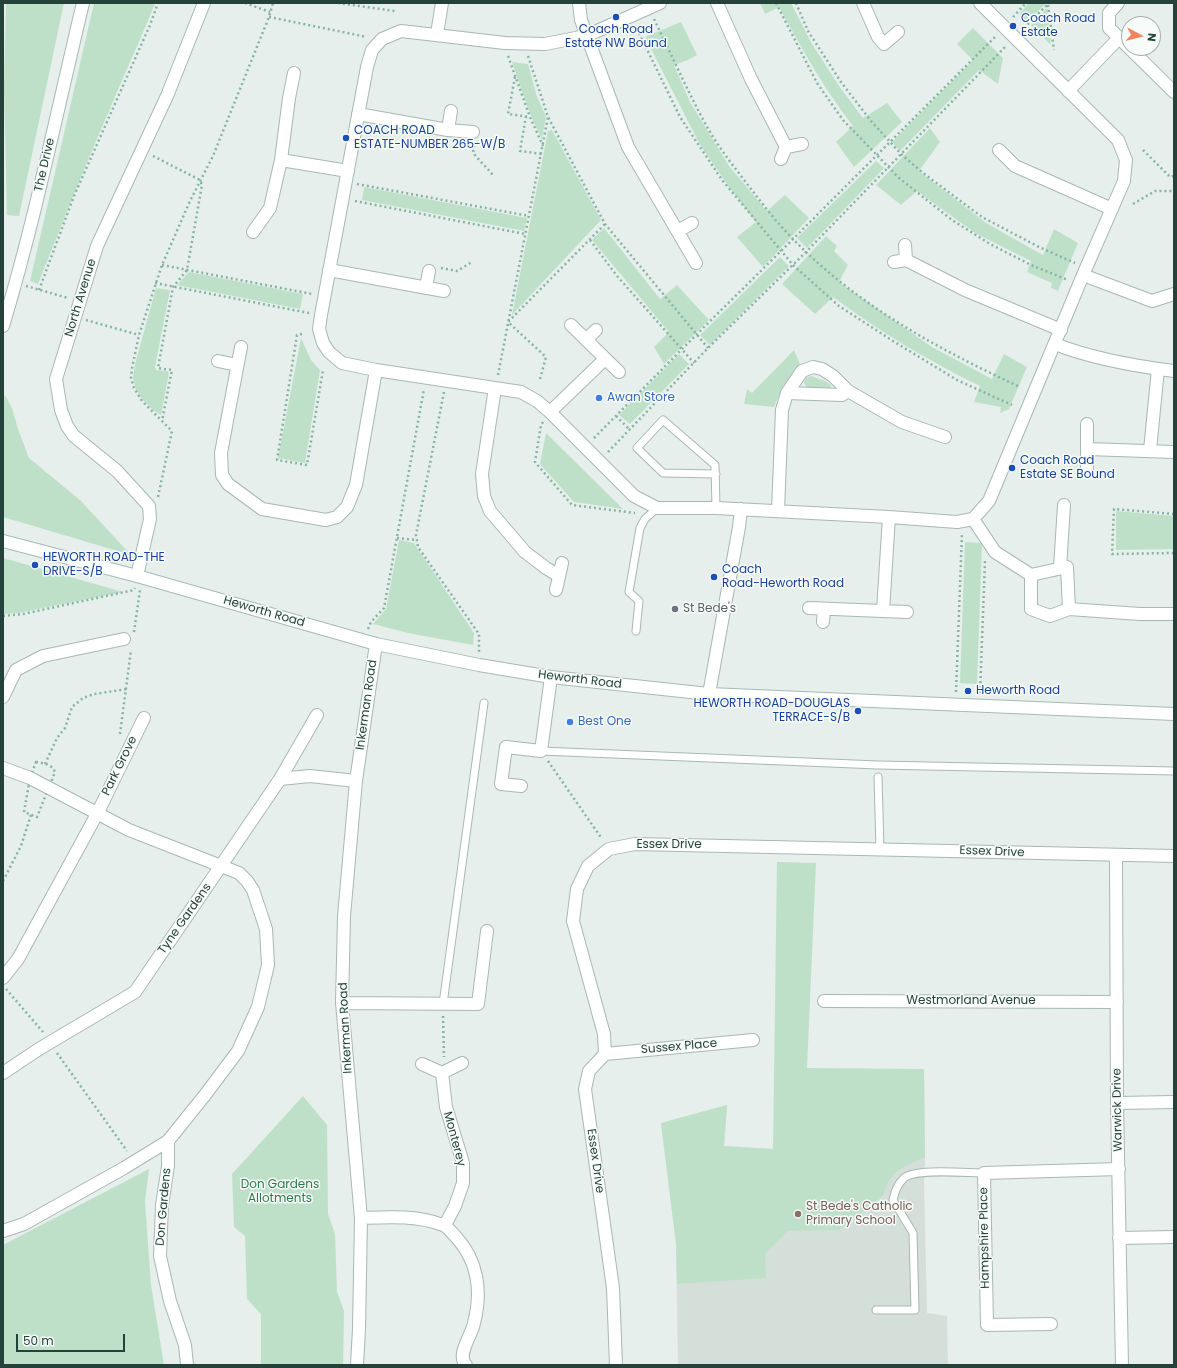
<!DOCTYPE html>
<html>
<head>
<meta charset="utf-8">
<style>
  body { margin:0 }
  #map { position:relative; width:1177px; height:1368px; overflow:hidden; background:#e6efeb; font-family:Poppins,sans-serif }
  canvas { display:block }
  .frame { position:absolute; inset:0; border:4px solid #24423a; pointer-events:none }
  .north { position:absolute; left:1121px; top:16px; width:40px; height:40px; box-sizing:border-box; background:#f7fbf9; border:1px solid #a3b1ad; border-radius:50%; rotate:97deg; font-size:11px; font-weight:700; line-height:16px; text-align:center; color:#24423a }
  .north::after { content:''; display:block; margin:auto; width:14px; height:18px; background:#f4845f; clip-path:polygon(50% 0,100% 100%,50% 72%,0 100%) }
  .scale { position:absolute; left:16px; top:1334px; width:109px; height:18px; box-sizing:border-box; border:2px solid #24423a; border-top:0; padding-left:5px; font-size:12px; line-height:14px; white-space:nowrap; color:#24423a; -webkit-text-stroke:3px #f7fbf9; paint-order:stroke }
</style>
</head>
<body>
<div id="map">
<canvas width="1177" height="1368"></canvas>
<div class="frame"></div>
<div class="north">N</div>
<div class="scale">50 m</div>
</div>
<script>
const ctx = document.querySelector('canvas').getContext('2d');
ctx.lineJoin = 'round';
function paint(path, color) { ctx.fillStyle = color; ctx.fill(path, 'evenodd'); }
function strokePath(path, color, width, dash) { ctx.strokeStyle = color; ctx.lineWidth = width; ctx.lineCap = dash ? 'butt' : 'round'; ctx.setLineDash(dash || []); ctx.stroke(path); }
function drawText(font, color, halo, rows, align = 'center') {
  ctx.font = font + ' Poppins,sans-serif'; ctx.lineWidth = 3; ctx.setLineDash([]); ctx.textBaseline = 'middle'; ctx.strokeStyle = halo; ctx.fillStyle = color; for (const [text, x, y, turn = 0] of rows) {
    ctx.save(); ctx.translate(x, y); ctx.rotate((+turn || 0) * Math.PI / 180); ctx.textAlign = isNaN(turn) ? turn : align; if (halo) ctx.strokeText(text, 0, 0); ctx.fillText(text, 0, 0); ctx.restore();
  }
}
const built = new Path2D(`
  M924,1069L925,1164L924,1183L927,1313L947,1316L948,1365H678L676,1244L661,1123L727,1105L724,1146L802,1151Z`);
const green = new Path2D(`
  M6,3H64L19,216L7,215L4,88Z
  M94,3H155C142,37 126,70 112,104C86,163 62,224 38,284L30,281Z
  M760,3H791L812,44L839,86L863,118L887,103L902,122L854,167L836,142L853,126C824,89 802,49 779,7L765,14Z
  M1029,3H1046L1028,21L1019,14Z
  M1047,8L1051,45L1031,25Z
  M681,22L697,55L688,60L674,65L690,102L729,166L767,211L785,195L809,218L763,267L737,237L756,222L729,187L699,143L645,37Z
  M973,28L1003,58L998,84L979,70L900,151L892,142L973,60L957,44Z
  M512,62L528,64L537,97L546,116L542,139C529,115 521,88 512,62Z
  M930,128L940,142L919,171L986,223L1043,255L1054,229L1078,243L1058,291L1051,288L1052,283L1027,272L1031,261L975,233L917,191L901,205L876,185Z
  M552,130L601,220L512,315L548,131Z
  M876,161L884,168L807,248L797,238Z
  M364,187L527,218L524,231L362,200Z
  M604,228L660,299L677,285L709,320L664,364L654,347L669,332L592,240Z
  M826,236L837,246L834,251L848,265L839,282L932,347L992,379L1004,354L1027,367L1009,409L1000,413L1001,407L974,402L980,386C928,361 879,331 833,297L815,314L782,284Z
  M780,257L789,266L710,345L700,335Z
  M189,272L303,294L300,309L177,285Z
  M156,288L170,290L155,367L156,370L167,371L169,373L161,415L153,410L142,399L136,390L133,378L135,364Z
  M301,338L311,360L320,370L305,463L278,458Z
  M794,350L800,364L782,388L774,407L744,404L747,389L752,393Z
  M679,354L689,364L630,424L619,415Z
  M811,376L825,381L831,385L830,388L806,387L804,382L806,378Z
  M3,395L6,397L12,408L18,429L29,458L81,501L131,555L3,517Z
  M546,433L623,509L574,502L540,464Z
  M1116,511L1174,516V549L1116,550Z
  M399,540L414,543L474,633L473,645L408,633L373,624L386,609Z
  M965,542L982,543L977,684L960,683Z
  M3,558L123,592L18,613L3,614Z
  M777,862L816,863L807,1068L924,1069L925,1158C906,1164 887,1173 884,1195L839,1230L788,1231L765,1254L766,1278L677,1284L676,1244L661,1123L727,1105L724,1146L773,1149Z
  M303,1096L327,1125L328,1214L335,1234L337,1292L344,1311L343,1365H261V1314L247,1299L245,1236L234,1227L232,1174Z
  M149,1169L145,1202L151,1285L164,1365H3V1245Z`);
const path = new Path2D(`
  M245,3L270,12
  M338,3L395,11
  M776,3L817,83L843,120L899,178L952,220L990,244L1031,265L1068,280
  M796,3L808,31L841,82L871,121L901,154L923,173L982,217L1039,247L1075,263
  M1048,5L1054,50
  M269,17L367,37
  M1013,17L1026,3
  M654,19C671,54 687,90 706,125C718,147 735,168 751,189C764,206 778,224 794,240C857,305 938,349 1020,387
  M1024,28L1049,3
  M639,33L680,117L722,180L793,265L839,306L893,341L957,380L1012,405
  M508,56L530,117L543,146
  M528,56L548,117L605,224L708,348
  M515,77L508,114L529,117
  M526,116L520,151L542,154
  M474,145L473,153L493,175
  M1143,150L1170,177L1174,176
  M153,156L200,180L202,185L187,270L173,287L158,368L172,370L162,421
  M357,184L529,216
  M355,201L525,234
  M1133,204L1155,191H1174
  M590,240L617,276L694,363
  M162,265L312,294
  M441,268L457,271L472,262
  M155,283L309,313
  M26,286L68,298
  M39,290L74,196L150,25L158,3
  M86,320L139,335
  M302,334L297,335L277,460L307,465L323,370
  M498,375L548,117
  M540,379L546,357L508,322L605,224
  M444,392L416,535L418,547L479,634V652
  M616,416L630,430
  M543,422L541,425L535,462L572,505L635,513
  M594,438L696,335L781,251L996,36
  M608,452L708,348L806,252L1006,46
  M158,497L172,431L142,401L134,388L131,378L132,368L139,335L162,265L190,201L213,156L269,17L273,3
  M1174,514L1114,509L1112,554L1174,553
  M397,538L417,540
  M3,616L23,614L134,590L135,588
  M368,629L371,622L384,608L424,389
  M134,632L140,590
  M956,692L962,533
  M980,693L985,561
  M120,734L131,650
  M548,761L602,839
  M36,762C43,763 52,764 55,772L37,817L24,812L30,778Z
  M45,764L57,738L65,728L72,707L83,698L94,694L127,689
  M3,881L21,846L31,815
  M6,989L43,1032
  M443,1016L444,1057
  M57,1053L127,1151`);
const lane = new Path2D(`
  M716,474L663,473L637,448L663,420L715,465L716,508
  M636,631L639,601L629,592L640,528L645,519L657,508
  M541,751L878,765L1174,771
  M878,777L880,849
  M443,1004L484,703
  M876,1310H915L913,1233L893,1200C895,1191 897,1185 904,1178C915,1168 967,1173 984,1173`);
const street = new Path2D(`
  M579,3L581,20L628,147L696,263
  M660,3L586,36L545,44L505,43L401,31L382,39L372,50L367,67L321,315L319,329L323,343L329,352L342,363L376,370L521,392L537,401L550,412L634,496L657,508H716L889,517L957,522L973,519L989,501L1083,275L1124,181L1126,160L1118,140L980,3
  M717,3L751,79L786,147
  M863,3L878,37L884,44L898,32
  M1118,3L1109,13V28L1174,92
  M437,34L442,3
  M1068,91L1119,38
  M358,114L448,130L473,132
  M448,130L451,111
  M999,150L1015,166L1112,209
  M781,159L786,147L802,144
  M281,160L348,171
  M678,231L692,223
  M253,232L270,208L281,160L289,98L294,73
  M906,260L965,290L1061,330
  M894,262L906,260L905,245
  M329,270L444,291
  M1083,275L1152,301L1174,294
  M426,288L429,271
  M571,325L619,372
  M3,326C35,220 57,111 83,3
  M586,340L596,330
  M1055,344C1093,359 1134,366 1174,371
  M241,347L221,453L222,475L228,484L262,509L326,520L337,517L347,507L356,485L376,370
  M218,361L237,365
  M495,388L482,474L484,496L490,511L525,552L546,568L559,576
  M787,393L842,395L848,391
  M550,412L605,359
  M1088,449L1174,452
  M1150,450L1158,369
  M1087,471V424
  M778,511L782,410L787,393L802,371L813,367L822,369L833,376L848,391L902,422L945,437
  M973,519L995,552L1031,575V609L1050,616L1069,609L1067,567L1031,575
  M1060,568L1064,505
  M137,576L150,519L149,506L117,471L74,436L67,426L61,410L56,379L97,246L167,96L204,3
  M556,590L562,563
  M809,608L907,612
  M1069,609L1140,614H1174
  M883,611L889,517
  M823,622L824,609
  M709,694L739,527L741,509
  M3,697L16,670L43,656L124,639
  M3,768L30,778L129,830L239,873L247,881L253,890L266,929L268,965L258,1007L238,1051L205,1095L168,1141L124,1168L24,1224L3,1231
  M280,779L310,776L356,781
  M521,786L501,784L506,747L541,751L551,677
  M1116,856L1117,1103L1122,1365
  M3,978L18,959L97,814L144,718
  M824,1001L1117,1002
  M342,1003L478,1004L487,931
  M605,1054L753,1040
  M422,1064L442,1073L462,1063
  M3,1073L39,1049L135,992L280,779L317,715
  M442,1073L446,1107L463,1163V1183L455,1206L445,1225
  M1117,1103L1174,1102
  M168,1141V1166L162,1205L160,1256L170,1301L185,1345L187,1365
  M361,1218C388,1217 417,1215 443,1225C448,1227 452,1233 456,1237C478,1261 482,1292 474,1323C472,1335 456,1355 466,1365
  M1119,1238L1174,1237
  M1051,1324L987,1325L984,1173L1119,1169
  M357,1365L359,1329L361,1218L342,1003L344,916L356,781L376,644
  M616,1365L613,1288L585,1089L589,1071L605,1054L604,1034L573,921L577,889L588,866L609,849L635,844L1174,856`);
const secondary = new Path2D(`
  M3,541L137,576L376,644L479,665L551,677L709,694L1174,714`);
const markers = [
  [616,17,4,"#1a4fb4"],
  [1013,26,4,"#1a4fb4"],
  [346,138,4,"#1a4fb4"],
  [599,398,4,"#3f7fe0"],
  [1012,468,4,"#1a4fb4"],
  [35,565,4,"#1a4fb4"],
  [714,577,4,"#1a4fb4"],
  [675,609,4,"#6b7280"],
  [968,691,4,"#1a4fb4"],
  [858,711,4,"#1a4fb4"],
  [570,722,4,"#3f7fe0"],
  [798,1214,4,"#8d6e63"]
];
const transitNames = [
  ["Coach Road",1021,19],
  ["Estate",1021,33],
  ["Coach Road",616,30,"center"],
  ["Estate NW Bound",616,44,"center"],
  ["COACH ROAD",354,131],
  ["ESTATE-NUMBER 265-W/B",354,145],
  ["Coach Road",1020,461],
  ["Estate SE Bound",1020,475],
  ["HEWORTH ROAD-THE",43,558],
  ["DRIVE-S/B",43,572],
  ["Coach",722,570],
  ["Road-Heworth Road",722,584],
  ["Heworth Road",976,691],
  ["HEWORTH ROAD-DOUGLAS",850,704,"right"],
  ["TERRACE-S/B",850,718,"right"]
];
const streetNames = [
  ["The Drive",45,165,-77],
  ["North Avenue",81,298,-73],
  ["Heworth Road",264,612,16],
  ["Heworth Road",580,680,7],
  ["Inkerman Road",367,705,-82],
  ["Park Grove",120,766,-64],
  ["Essex Drive",669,845],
  ["Essex Drive",992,852,2],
  ["Tyne Gardens",185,919,-55],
  ["Westmorland Avenue",971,1001],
  ["Inkerman Road",346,1028,-93],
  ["Sussex Place",679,1047,-5],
  ["Warwick Drive",1118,1110,-91],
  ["Monterey",454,1139,75],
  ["Essex Drive",595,1161,82],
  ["Don Gardens",164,1207,-85],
  ["Hampshire Place",985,1238,-91]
];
const shopNames = [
  ["Awan Store",607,398],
  ["Best One",578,722]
];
const worshipNames = [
  ["St Bede's",683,609]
];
const parkNames = [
  ["Don Gardens",280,1185],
  ["Allotments",280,1199]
];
const educationNames = [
  ["St Bede's Catholic",806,1207],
  ["Primary School",806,1221]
];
paint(built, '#d4dfda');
paint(green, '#bfe0c8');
strokePath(lane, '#a8b8b2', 9);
strokePath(street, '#a8b8b2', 14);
strokePath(secondary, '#a4bbb3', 14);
strokePath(path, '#86b3a5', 2.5, [2, 3]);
strokePath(lane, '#fff', 7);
strokePath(street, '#fff', 12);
strokePath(secondary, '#fff', 12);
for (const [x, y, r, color] of markers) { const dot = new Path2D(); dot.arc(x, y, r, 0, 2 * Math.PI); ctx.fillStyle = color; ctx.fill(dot); strokePath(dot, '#f7fbf9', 1.5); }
drawText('12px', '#164399', '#f7fbf9', transitNames, 'left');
drawText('12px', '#24423a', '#f7fbf9', streetNames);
drawText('12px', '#366cbe', '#f7fbf9', shopNames, 'left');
drawText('12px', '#5b616d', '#f7fbf9', worshipNames, 'left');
drawText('12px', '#2d7a4b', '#f7fbf9', parkNames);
drawText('12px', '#785e54', '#f7fbf9', educationNames, 'left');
</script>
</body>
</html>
